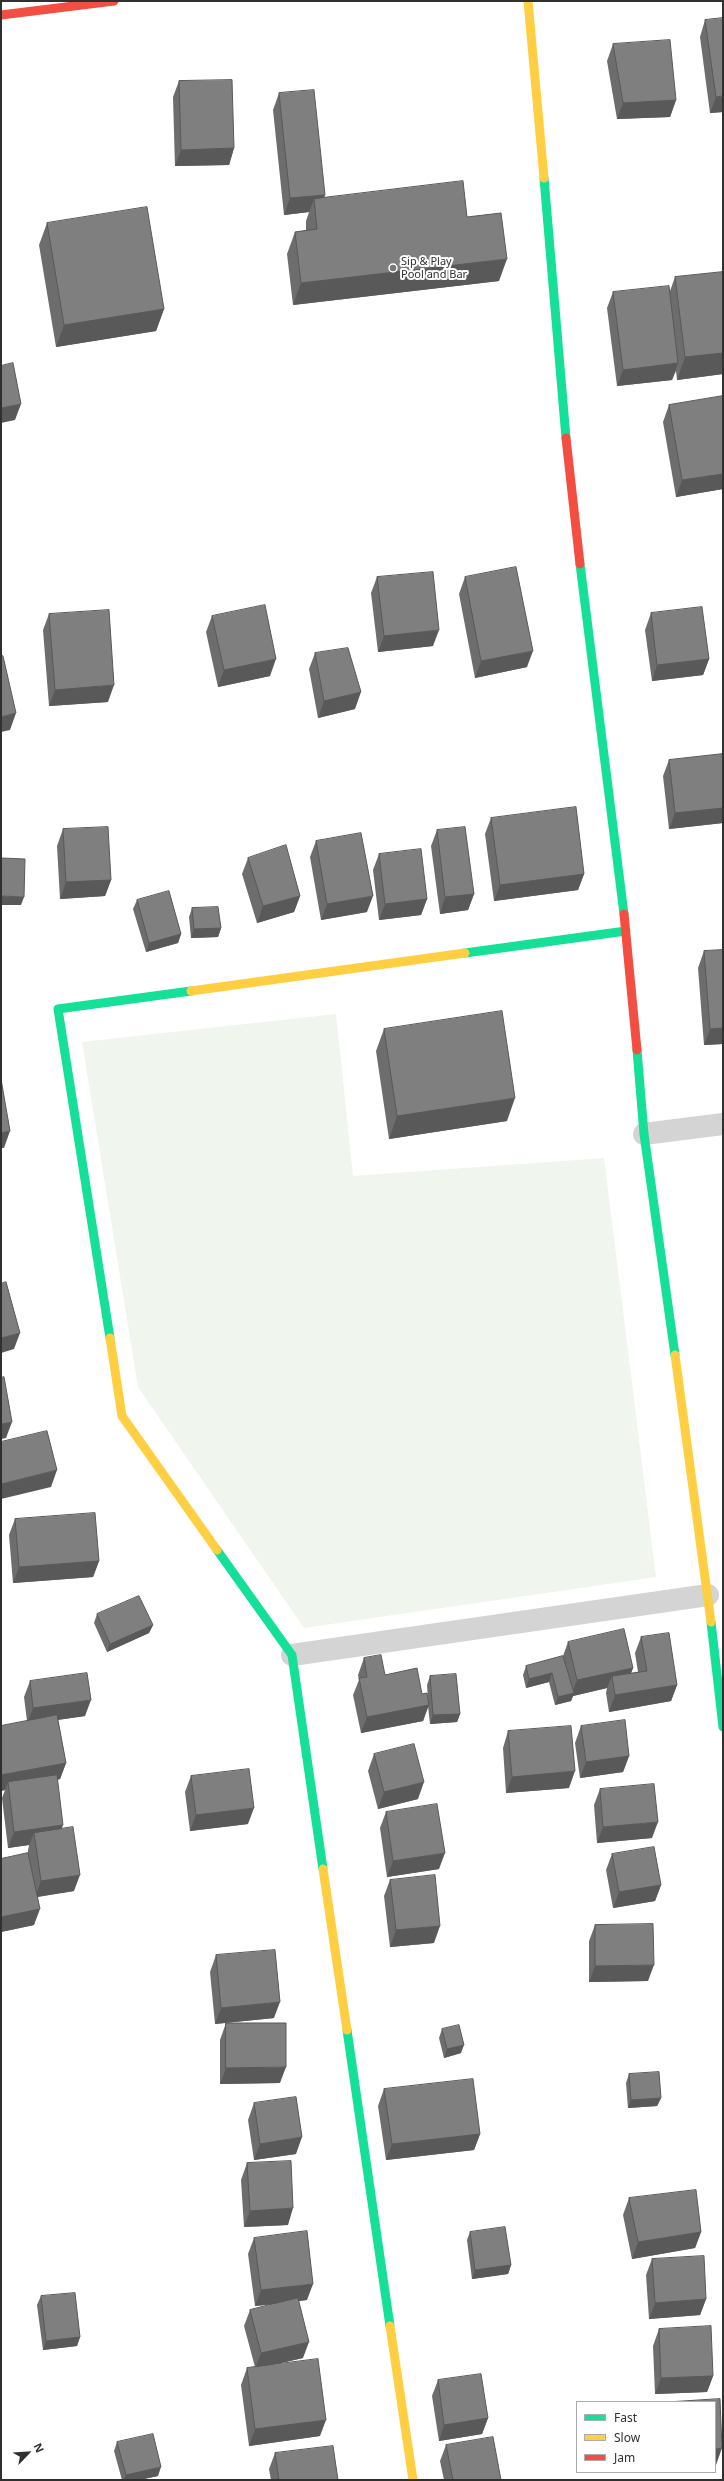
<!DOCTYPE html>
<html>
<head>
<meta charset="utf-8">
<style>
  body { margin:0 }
  #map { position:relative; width:724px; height:2481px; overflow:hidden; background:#fff; font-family:"Noto Sans",sans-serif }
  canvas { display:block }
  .frame { position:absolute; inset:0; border:2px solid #303030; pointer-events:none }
  .legend { position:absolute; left:576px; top:2401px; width:140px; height:72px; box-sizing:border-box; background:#fff; border:1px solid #acacac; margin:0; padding:5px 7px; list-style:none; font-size:12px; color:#303030 }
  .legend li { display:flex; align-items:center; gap:8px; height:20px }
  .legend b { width:20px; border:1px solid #acacac }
  .north { position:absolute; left:8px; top:2433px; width:40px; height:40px; -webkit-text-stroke:3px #fff; paint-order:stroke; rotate:65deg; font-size:11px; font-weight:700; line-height:16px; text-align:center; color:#303030 }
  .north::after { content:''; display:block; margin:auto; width:14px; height:18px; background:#303030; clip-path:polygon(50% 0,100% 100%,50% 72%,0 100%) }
</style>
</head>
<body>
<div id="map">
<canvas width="724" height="2481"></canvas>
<div class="frame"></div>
<ul class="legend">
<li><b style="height:5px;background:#16e098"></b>Fast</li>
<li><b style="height:5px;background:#ffcf43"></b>Slow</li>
<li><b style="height:5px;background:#f24e42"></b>Jam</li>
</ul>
<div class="north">N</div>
</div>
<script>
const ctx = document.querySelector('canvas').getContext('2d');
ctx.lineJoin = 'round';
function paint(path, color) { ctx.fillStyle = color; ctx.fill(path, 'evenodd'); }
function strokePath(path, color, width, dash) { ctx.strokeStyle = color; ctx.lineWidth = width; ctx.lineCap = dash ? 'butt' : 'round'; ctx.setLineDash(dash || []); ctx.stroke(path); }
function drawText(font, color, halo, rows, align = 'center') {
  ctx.font = font + ' "Noto Sans",sans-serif'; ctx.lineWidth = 4; ctx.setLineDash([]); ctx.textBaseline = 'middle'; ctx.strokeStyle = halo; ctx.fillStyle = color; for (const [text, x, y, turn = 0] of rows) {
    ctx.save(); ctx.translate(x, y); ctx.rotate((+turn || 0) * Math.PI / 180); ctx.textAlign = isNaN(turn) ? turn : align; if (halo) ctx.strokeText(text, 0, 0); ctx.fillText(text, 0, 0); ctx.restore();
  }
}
const green = new Path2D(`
  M336,1014L353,1176L604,1158L656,1577L304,1628L138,1387L82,1042Z`);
const street = new Path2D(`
  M644,1134L723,1124
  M292,1655L708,1595`);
const fast = new Path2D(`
  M544,178L566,438
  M580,564L624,914
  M465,953L626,931
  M637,1050L644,1134L675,1355
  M110,1338L58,1009L191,991
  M217,1550L292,1655L323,1869
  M711,1622L723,1727
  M347,2030L390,2326`);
const slow = new Path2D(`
  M528,1L544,178
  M191,991L465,953
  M110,1338L122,1416L217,1550
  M675,1355L711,1622
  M323,1869L347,2030
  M390,2326L413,2480`);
const jam = new Path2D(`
  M1,15L114,1
  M566,438L580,564
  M624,914L637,1050`);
const wall = new Path2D(`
  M705,20L723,112L710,113L700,37Z
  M613,44L676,100L670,117L617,119L607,61Z
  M179,81L234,148L229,165L175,166L173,97Z
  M279,93L325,195L324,197L467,217L499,281L293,305L287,254L295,232L306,230V221L309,212L284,215L273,110Z
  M47,223L164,309L156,331L56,347L39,245Z
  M723,272V374L677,380L676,371L672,380L617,386L607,308L613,292L670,291L675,277Z
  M723,396V489L676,497L663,422L669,405Z
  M377,577L433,646L378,652L371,593Z
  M465,577L527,667L475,678L459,594Z
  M651,613L709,659L703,675L652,681L645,630Z
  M49,614L108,702L49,706L43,630Z
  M212,616L270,676L218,687L206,632Z
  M315,653L355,709L318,718L309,669Z
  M723,754V823L669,829L663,776L669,760Z
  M491,818L584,874L578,890L494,901L485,834Z
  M63,829L111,880L105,896L60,899L57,846Z
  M437,830L474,894L468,910L440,914L431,846Z
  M316,841L367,912L321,920L310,857Z
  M379,854L427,899L421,915L379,920L373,870Z
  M248,858L300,896L294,912L257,923L242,874Z
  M137,900L181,934L178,943L146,952L133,909Z
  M192,908L221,928L218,937L191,938L189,917Z
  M723,950V1044L704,1045L698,968L704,951Z
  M384,1029L507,1121L389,1139L376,1051Z
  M15,1519L99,1561L93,1577L13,1583L9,1535Z
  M97,1614L153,1625L149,1633L107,1652L94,1623Z
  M641,1637L677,1685L671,1701L609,1712L606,1693L607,1688L573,1696L571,1701L555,1705L549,1682L526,1688L523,1675L526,1666L563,1656L568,1642L633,1668L631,1673L638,1672L635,1653Z
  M364,1658L385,1675L428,1699L427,1685L430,1676L460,1714L457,1722L430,1724L428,1706L423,1721L361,1733L353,1695L359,1680L358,1675Z
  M30,1681L85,1716L58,1720L66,1763L60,1779L57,1780L62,1829L74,1891L38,1897L34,1925L1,1932V1859L28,1853V1850L29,1845L8,1848L2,1798L5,1790L1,1791V1726L27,1721L24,1697Z
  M581,1726L629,1756L623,1772L580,1778L575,1743Z
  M508,1731L569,1788L506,1793L503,1748Z
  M374,1754L418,1799L378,1809L368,1771Z
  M191,1776L248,1824L190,1831L185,1792Z
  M600,1789L652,1838L597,1843L594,1805Z
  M386,1812L439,1869L387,1877L380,1828Z
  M612,1854L661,1885L655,1901L613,1908L606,1870Z
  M390,1880L434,1943L390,1947L384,1896Z
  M595,1925L648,1981L589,1982V1941Z
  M216,1955L274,2018L215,2024L210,1972Z
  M226,2023L280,2083L220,2084V2040Z
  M442,2029L461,2053L444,2058L439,2038Z
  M629,2074L661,2098L657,2106L628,2108L626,2083Z
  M384,2089L480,2134L474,2150L386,2160L378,2106Z
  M254,2103L296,2154L254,2160L248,2120Z
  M247,2163L288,2225L244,2227L241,2180Z
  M629,2198L701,2232L695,2248L632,2259L623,2215Z
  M470,2232L511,2265L508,2274L472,2279L467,2240Z
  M254,2238L307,2300L299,2301L303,2358L272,2365L320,2436L249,2446L241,2385L247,2368L255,2367L244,2326L250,2310L277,2304L255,2306L248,2254Z
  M652,2259L706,2299L700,2315L649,2319L646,2275Z
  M41,2296L80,2337L77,2346L43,2350L37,2305Z
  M659,2329L713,2376L707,2392L655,2394L653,2346Z
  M438,2380L488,2418L482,2434L439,2441L432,2396Z
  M117,2442L158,2476L139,2480H122L114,2451Z
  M446,2445L501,2480H444L440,2461Z
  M275,2453L338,2480H271L269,2469Z`);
const shadedWall = new Path2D(`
  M723,96V112L710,113L716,97Z
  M676,100L670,117L617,119L623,103Z
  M234,148L229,165L175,166L181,150Z
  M325,195L319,211L314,199L309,212L284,215L290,198Z
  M507,259L499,281L293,305L301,283Z
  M164,309L156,331L56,347L64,325Z
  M723,353V374L677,380L685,357Z
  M678,363L672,380L617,386L623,370Z
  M21,404L15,420L1,423V408Z
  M723,474V489L676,497L682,480Z
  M439,630L433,646L378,652L384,636Z
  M533,651L527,667L475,678L481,661Z
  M276,659L270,676L218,687L224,670Z
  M709,659L703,675L652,681L657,665Z
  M114,685L108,702L49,706L55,690Z
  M361,692L355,709L318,718L324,701Z
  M16,713L10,730L1,732V717Z
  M723,808V823L669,829L675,813Z
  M584,874L578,890L494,901L500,885Z
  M111,880L105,896L60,899L66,882Z
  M474,894L468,910L440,914L445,897Z
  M1,896L24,897L21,905H1Z
  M300,896L294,912L257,923L263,906Z
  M373,896L367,912L321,920L327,904Z
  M427,899L421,915L379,920L385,904Z
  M221,928L218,937L191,938L194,929Z
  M181,934L178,943L146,952L149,943Z
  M723,1028V1044L704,1045L710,1029Z
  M515,1098L507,1121L389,1139L397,1116Z
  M10,1131L4,1148H1V1133Z
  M20,1333L14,1349L1,1353V1338Z
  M12,1422L6,1438L1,1439V1424Z
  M57,1470L51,1487L1,1499V1484Z
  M99,1561L93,1577L13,1583L19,1567Z
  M153,1625L149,1633L107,1652L110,1644Z
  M633,1668L627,1684L612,1676L607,1688L573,1696L571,1701L555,1705L558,1697L572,1693L577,1680Z
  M552,1673L549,1682L526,1688L529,1679Z
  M677,1685L671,1701L609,1712L615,1695Z
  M91,1700L85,1716L27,1724L33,1708Z
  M429,1705L423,1721L361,1733L367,1717Z
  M460,1714L457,1722L430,1724L433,1715Z
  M629,1756L623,1772L580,1778L586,1762Z
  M66,1763L60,1779L9,1789L8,1782L5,1790L1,1791V1775Z
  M575,1771L569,1788L506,1793L512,1777Z
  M424,1782L418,1799L378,1809L384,1792Z
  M254,1808L248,1824L190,1831L196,1815Z
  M658,1822L652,1838L597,1843L603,1827Z
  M63,1825L57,1841L34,1833L29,1845L8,1848L14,1832Z
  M445,1853L439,1869L387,1877L393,1861Z
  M80,1875L74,1891L35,1897L41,1881Z
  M661,1885L655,1901L613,1908L619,1892Z
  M40,1909L34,1925L1,1932V1917Z
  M440,1926L434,1943L390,1947L396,1930Z
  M654,1965L648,1981L589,1982L595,1966Z
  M280,2002L274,2018L215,2024L221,2008Z
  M464,2045L461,2053L444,2058L447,2049Z
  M286,2067L280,2083L220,2084L226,2068Z
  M661,2098L657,2106L628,2108L631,2100Z
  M480,2134L474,2150L386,2160L392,2144Z
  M302,2137L296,2154L254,2160L260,2144Z
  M293,2208L288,2225L244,2227L250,2211Z
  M701,2232L695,2248L632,2259L638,2242Z
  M511,2265L508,2274L472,2279L475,2270Z
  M313,2284L307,2300L255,2306L261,2290Z
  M706,2299L700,2315L649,2319L655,2303Z
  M80,2337L77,2346L43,2350L46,2341Z
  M309,2342L303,2358L255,2369L261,2353Z
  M713,2376L707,2392L655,2394L661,2378Z
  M488,2418L482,2434L439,2441L444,2425Z
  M326,2420L320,2436L249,2446L255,2429Z
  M722,2448L716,2465H715V2449Z
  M161,2467L158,2476L139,2480H124L126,2475Z`);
const building = new Path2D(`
  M723,18V96L716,97L705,20Z
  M670,40L676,100L623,103L613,44Z
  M232,80L234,148L181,150L179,81Z
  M314,90L325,195L290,198L279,93Z
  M463,181L467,217L501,213L507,259L301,283L295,232L317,229L314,199Z
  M147,207L164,309L64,325L47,223Z
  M723,272V353L685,357L675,277Z
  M669,286L678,363L623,370L613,292Z
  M13,363L21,404L1,408V366Z
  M723,396V474L682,480L669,405Z
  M516,567L533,651L481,661L465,577Z
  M433,572L439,630L384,636L377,577Z
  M265,605L276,659L224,670L212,616Z
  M702,607L709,659L657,665L651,613Z
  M109,610L114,685L55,690L49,614Z
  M348,648L361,692L324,701L315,653Z
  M3,656L16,713L1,717V657Z
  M723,754V808L675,813L669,760Z
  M576,807L584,874L500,885L491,818Z
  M108,827L111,880L66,882L63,829Z
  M465,827L474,894L445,897L437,830Z
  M361,833L373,896L327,904L316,841Z
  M286,845L300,896L263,906L248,858Z
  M421,849L427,899L385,904L379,854Z
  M1,858L25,859L24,897L1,896Z
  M169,891L181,934L149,943L137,900Z
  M218,907L221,928L194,929L192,908Z
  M723,950V1028L710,1029L704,951Z
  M502,1011L515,1098L397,1116L384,1029Z
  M1,1079L10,1131L1,1133Z
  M6,1282L20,1333L1,1338V1284Z
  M4,1377L12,1422L1,1424V1378Z
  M47,1431L57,1470L1,1484V1442Z
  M95,1513L99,1561L19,1567L15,1519Z
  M139,1596L153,1625L110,1644L97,1614Z
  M624,1629L633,1668L577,1680L568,1642Z
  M669,1633L677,1685L615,1695L612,1676L647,1671L641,1637Z
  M381,1655L385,1675L417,1668L422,1694L427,1693L429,1705L367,1717L359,1678L367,1677L364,1658Z
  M563,1656L574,1693L558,1697L552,1673L529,1679L526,1666Z
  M87,1673L91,1700L33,1708L30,1681Z
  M456,1674L460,1714L433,1715L430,1676Z
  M57,1715L66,1763L1,1775V1726Z
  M625,1720L629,1756L586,1762L581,1726Z
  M571,1726L575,1771L512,1777L508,1731Z
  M414,1744L424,1782L384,1792L374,1754Z
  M249,1769L254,1808L196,1815L191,1776Z
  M57,1775L63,1825L14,1832L8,1782Z
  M654,1784L658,1822L603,1827L600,1789Z
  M437,1804L445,1853L393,1861L386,1812Z
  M73,1827L80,1875L41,1881L34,1833Z
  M654,1847L661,1885L619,1892L612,1854Z
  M28,1853L40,1909L1,1917V1859Z
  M435,1875L440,1926L396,1930L390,1880Z
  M653,1924L654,1965L595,1966V1925Z
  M275,1950L280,2002L221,2008L216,1955Z
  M226,2023H286V2067L226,2068Z
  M459,2025L464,2045L447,2049L442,2029Z
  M659,2072L661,2098L631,2100L629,2074Z
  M473,2079L480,2134L392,2144L384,2089Z
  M296,2097L302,2137L260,2144L254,2103Z
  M291,2161L293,2208L250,2211L247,2163Z
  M696,2190L701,2232L638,2242L629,2198Z
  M505,2227L511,2265L475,2270L470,2232Z
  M307,2231L313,2284L261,2290L254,2238Z
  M704,2256L706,2299L655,2303L652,2259Z
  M75,2293L80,2337L46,2341L41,2296Z
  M298,2298L309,2342L261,2353L250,2310Z
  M711,2326L713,2376L661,2378L659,2329Z
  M318,2359L326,2420L255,2429L247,2368Z
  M481,2374L488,2418L444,2425L438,2380Z
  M720,2399L722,2448L715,2449V2402H668Z
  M153,2434L161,2467L126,2475L117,2442Z
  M493,2437L501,2480H453L446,2445Z
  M333,2446L338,2480H279L275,2453Z`);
const markers = [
  [393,268,4,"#787878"]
];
const poiNames = [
  ["Sip & Play",401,262],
  ["Pool and Bar",401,275]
];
paint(green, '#f0f5ed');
strokePath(street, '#d4d4d4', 22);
strokePath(fast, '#16e098', 9);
strokePath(slow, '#ffcf43', 9);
strokePath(jam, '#f24e42', 9);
paint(wall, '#6d6d6d');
paint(shadedWall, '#595959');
paint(building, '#7f7f7f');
strokePath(building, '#595959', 1);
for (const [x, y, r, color] of markers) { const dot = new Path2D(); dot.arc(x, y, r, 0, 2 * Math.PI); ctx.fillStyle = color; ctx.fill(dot); strokePath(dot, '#fff', 1.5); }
drawText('11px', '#303030', '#fff', poiNames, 'left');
</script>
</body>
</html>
